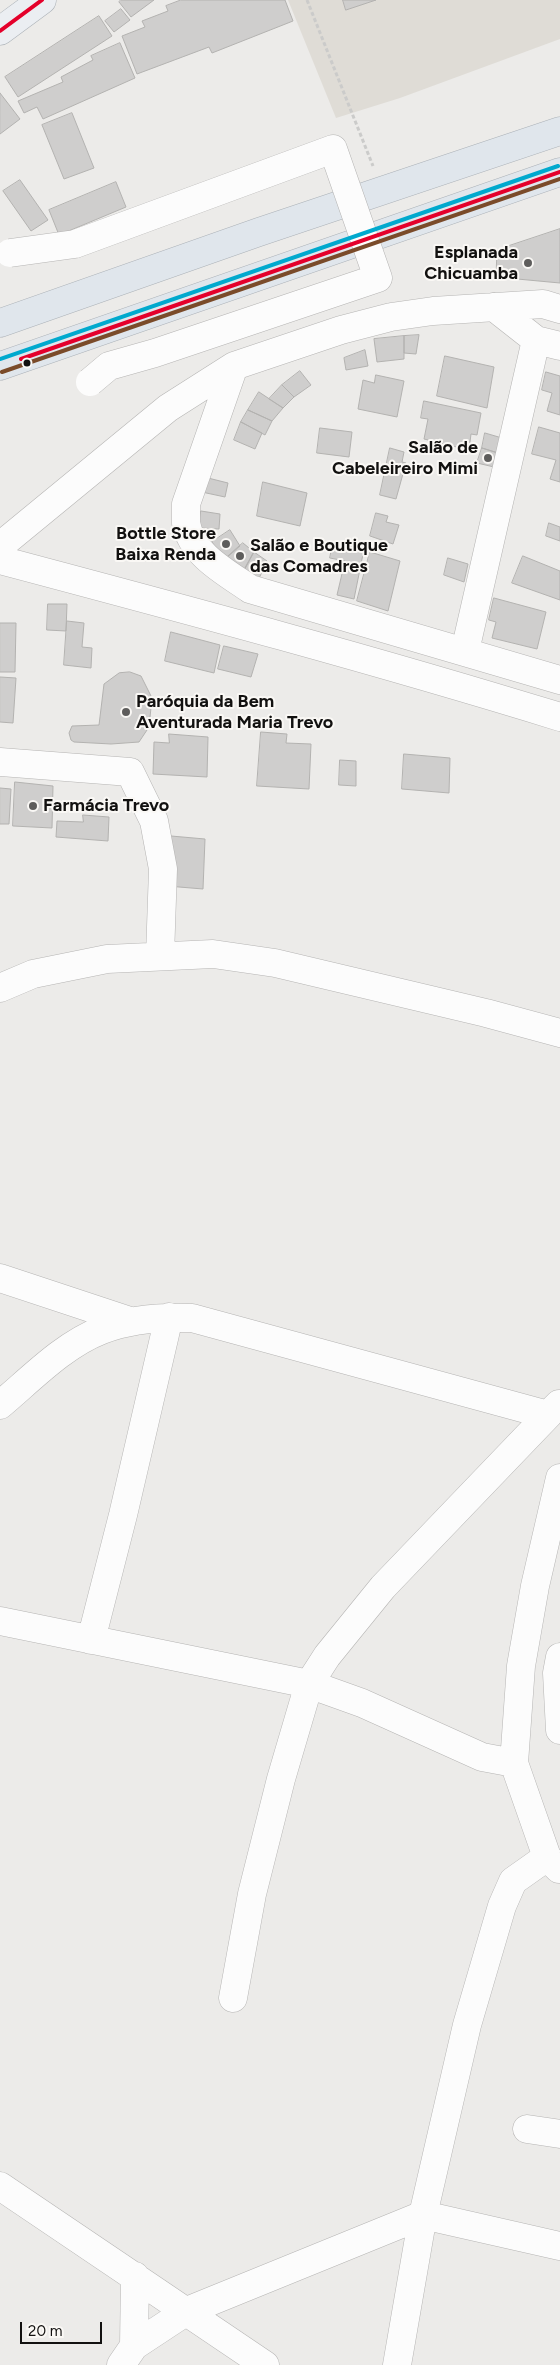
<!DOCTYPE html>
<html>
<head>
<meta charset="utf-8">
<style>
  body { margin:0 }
  #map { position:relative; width:560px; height:2365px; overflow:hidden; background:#ecebe9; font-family:Figtree,sans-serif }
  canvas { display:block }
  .scale { position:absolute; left:20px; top:2322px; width:82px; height:22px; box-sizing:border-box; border:2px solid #121110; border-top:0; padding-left:6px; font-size:15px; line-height:18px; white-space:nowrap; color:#121110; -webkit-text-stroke:4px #faf8f5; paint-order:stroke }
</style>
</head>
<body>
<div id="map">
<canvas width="560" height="2365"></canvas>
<div class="scale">20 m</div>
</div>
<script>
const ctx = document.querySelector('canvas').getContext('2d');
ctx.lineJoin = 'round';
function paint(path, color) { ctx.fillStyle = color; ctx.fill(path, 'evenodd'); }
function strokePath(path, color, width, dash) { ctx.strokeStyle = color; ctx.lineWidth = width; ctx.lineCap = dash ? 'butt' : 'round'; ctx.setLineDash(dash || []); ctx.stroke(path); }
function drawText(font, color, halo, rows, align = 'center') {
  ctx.font = font + ' Figtree,sans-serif'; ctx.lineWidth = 4; ctx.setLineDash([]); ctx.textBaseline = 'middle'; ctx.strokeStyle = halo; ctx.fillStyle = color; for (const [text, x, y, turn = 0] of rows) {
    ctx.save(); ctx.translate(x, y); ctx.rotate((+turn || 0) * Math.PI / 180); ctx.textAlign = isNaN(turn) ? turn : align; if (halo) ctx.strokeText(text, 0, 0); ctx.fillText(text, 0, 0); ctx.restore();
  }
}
const built = new Path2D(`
  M288,0H560V39L400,98L336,118Z`);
const building = new Path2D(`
  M121,0H154L131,17L119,2Z
  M181,0H285L293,21L212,53L209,47L137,74L122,36L145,27L142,21L168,11L166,6Z
  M343,0H376L346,10Z
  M121,9L130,20L114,32L105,21Z
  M99,16L112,36L18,97L5,77Z
  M120,43L135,78L43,119L37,107L24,113L18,101L63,82L61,77L93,60L91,56Z
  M0,93L20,119L0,134Z
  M72,113L94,168L64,179L42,125Z
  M20,180L48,220L31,231L3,191Z
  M116,182L126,207L59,235L49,210Z
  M560,229V283L496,277L497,250Z
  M419,335L416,354L404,353V336Z
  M404,336V359L377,362L374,339Z
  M365,350L368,366L346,370L344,358Z
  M445,356L494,367L487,408L437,396Z
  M300,371L311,385L294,397L282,385Z
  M546,372L560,376V415L547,411L552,393L542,390Z
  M376,375L404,381L397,417L358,409L363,380L374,383Z
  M282,385L294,397L283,408L269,399Z
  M259,392L283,408L272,421L248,410Z
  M424,401L481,413L477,435L471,434L469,450L424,439L428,419L421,418Z
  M248,410L272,421L265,435L241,422Z
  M241,422L262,433L255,449L234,440Z
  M539,427L560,433V482L550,479L556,460L532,454Z
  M320,428L352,432L349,457L317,453Z
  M485,433L502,438L498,453L482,448Z
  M390,448L404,452L402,462L406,463L396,499L380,495Z
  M482,448L498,453L494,467L477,463Z
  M200,476L228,483L225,497L197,491Z
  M263,482L307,493L300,526L257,516Z
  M201,511L220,514L219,529L199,528Z
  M376,513L388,516L386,522L399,525L393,544L370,536Z
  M549,523L560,527V541L546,536Z
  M230,530L240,546L224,560L212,542Z
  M243,543L254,552L241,576L224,560Z
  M333,543L364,549L354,599L337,595L345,561L330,558Z
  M254,552L267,561L256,585L241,576Z
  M370,552L400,561L388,611L357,601Z
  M523,556L560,571V600L512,583Z
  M448,558L468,564L464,582L444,575Z
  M494,598L546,612L537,649L492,638L496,622L489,620Z
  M48,604H67L66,631L47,630Z
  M67,621L84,623L82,647L92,648L91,668L64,665Z
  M0,623H16L15,672H0Z
  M171,632L220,645L214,673L165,661Z
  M224,646L258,654L251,677L218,669Z
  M130,672L141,676L152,698L149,727L139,742L111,744L74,742L71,740L69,733L72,726L99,725L104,684L119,673Z
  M0,677L16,678L13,723L0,722Z
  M261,732L287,734L286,743L311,744L309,789L257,786Z
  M169,734L208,737L207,777L153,774L154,742L169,743Z
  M404,754L450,758L449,793L402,789Z
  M340,760L356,761V786L339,785Z
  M15,782L53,786L52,828L13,826Z
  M0,788L11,789L9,824H0Z
  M83,815L109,817L108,841L56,837L57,821L83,822Z
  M171,836L205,839L203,889L167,886Z`);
const path = new Path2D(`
  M307,0L373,166`);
const minor = new Path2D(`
  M494,307L536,340L560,346
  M234,366L186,504C186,510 186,517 186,523C191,554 227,573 250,589L560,680
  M0,546L168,408L234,366L341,330L391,317L433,311L543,304L560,309
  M0,560C188,610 375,660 560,717
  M465,651L536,340
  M0,762L130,772L154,821L163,869L160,956
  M0,988L33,974L107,959L213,954L275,963L486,1013L560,1033
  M0,1278L130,1321
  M0,1405C31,1379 63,1345 102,1330C130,1319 162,1317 192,1318L548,1415L559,1404
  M0,1621L309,1684L362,1703L482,1757L514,1763
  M91,1640L123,1515L169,1317
  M560,1657L557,1673L560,1730
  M559,1869L547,1857L514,1763L521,1666L535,1586L560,1478
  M233,1998L252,1894L281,1779L309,1684L327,1656L383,1587L548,1415
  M527,2129L560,2134
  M0,2186L265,2365
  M134,2346L135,2276
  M121,2365L134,2346L187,2311L423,2215L560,2246
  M397,2365L423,2215L467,2025L502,1906L513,1881L547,1857`);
const major = new Path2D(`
  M0,31L42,0`);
const highway = new Path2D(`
  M0,323L259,232L560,131
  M0,366L560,172`);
const minorBridge = new Path2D(`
  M10,253L75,244L333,149L378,278L155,353L109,366L90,382`);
const bus1 = new Path2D(`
  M0,31L42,0
  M21,359L560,172`);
const bus2 = new Path2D(`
  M2,372L560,179`);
const bus3 = new Path2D(`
  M0,359L558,166`);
const markers = [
  [528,263,5,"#5e5d5c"],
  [27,363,4.5,"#121110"],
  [488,458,5,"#5e5d5c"],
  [226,544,5,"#5e5d5c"],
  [240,556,5,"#5e5d5c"],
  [126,712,5,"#5e5d5c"],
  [33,806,5,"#5e5d5c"]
];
const poiNames = [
  ["Esplanada",518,253],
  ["Chicuamba",518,274],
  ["Salão de",478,448],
  ["Cabeleireiro Mimi",478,469],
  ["Bottle Store",216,534],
  ["Baixa Renda",216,555],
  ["Salão e Boutique",250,546,"left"],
  ["das Comadres",250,567,"left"],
  ["Paróquia da Bem",136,702,"left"],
  ["Aventurada Maria Trevo",136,723,"left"],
  ["Farmácia Trevo",43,806,"left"]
];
paint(built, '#dfdcd6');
paint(building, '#cfcecd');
strokePath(building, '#b3b2b0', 1);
strokePath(minor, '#b5b4b3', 29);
strokePath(major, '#abb1b7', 29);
strokePath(highway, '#abb1b7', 29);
strokePath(path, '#cbcbca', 3, [4, 2.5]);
strokePath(minor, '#fcfcfc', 28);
strokePath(major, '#ebeef2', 28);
strokePath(highway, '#e0e6ec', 28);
strokePath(minorBridge, '#b5b4b3', 29, []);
strokePath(minorBridge, '#fcfcfc', 28);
strokePath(bus1, '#e4002b', 4);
strokePath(bus2, '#7a4b2a', 4);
strokePath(bus3, '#00a9ce', 4);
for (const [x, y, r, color] of markers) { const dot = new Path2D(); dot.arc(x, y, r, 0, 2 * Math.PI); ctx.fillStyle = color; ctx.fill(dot); strokePath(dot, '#faf8f5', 2); }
drawText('bold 18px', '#121110', '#faf8f5', poiNames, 'right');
</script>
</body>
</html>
